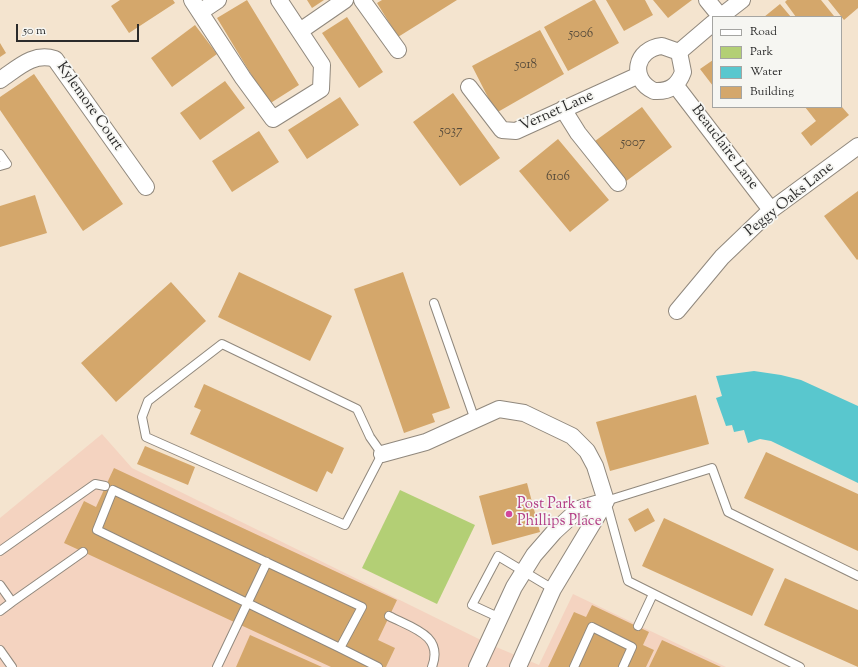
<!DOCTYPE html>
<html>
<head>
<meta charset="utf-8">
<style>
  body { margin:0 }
  #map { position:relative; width:858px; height:667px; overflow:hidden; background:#f4e4cf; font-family:"Sorts Mill Goudy",serif }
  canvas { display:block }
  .legend { position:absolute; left:712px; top:16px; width:130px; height:92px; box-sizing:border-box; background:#f6f6f2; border:1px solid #a5a5a2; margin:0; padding:5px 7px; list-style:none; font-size:12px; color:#2b2b2b }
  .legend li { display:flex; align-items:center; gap:8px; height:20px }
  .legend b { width:20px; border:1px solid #a5a5a2 }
  .scale { position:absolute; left:16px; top:24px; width:123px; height:18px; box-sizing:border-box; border:2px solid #2b2b2b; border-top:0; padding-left:5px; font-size:12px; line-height:14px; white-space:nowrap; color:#2b2b2b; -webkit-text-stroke:3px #f6f6f2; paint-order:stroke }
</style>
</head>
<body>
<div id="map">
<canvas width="858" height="667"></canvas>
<ul class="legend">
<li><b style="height:5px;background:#fff"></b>Road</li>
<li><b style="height:11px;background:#b3cf75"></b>Park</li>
<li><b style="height:11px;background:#59c7ce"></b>Water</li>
<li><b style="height:11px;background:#d4a76b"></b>Building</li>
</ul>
<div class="scale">50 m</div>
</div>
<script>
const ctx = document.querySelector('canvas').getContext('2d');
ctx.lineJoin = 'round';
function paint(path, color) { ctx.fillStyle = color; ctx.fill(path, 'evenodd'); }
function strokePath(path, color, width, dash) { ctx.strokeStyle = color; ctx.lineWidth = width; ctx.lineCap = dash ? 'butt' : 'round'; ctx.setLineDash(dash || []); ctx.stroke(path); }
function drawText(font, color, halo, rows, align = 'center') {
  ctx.font = font + ' "Sorts Mill Goudy",serif'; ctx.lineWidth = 3.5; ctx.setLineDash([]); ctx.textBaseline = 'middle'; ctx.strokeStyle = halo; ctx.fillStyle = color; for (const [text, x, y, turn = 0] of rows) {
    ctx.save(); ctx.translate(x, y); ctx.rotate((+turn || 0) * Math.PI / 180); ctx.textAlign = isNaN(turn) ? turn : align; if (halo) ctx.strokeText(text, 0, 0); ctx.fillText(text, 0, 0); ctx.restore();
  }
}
const built = new Path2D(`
  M102,434L132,468L489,644L539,665L573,594L726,667H0V518Z`);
const green = new Path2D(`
  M400,490L475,525L437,604L362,568Z`);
const water = new Path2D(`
  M754,371L781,375L801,380L858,406V483L771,441L760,439L748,443L744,430L734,432L732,425L726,426L716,398L722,396L716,376Z`);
const building = new Path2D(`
  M120,0H173L175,3L129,33L111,6Z
  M247,0L299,85L269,104L217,18Z
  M307,0H324L312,8Z
  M382,0H457L398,37L377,3Z
  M593,0H595L619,43L568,71L544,27Z
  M606,0H645L653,15L624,31Z
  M653,0H692L668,18Z
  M787,0H821L834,16L796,17L785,2Z
  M828,0H858V8L844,20Z
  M780,4L791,17H764Z
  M347,17L383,72L359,88L322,33Z
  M195,25L217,54L172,87L151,58Z
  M540,30L564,74L496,113L472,66Z
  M0,43L6,53L0,57Z
  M713,60V86L700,69Z
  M34,74L123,204L83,231L0,110V97Z
  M225,81L245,108L200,140L180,113Z
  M453,93L500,158L460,186L413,122Z
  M340,97L359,125L307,159L288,130Z
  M642,107L672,147L625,182L595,141Z
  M805,107H842L849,115L811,146L801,133L816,121Z
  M259,131L279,162L232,192L212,161Z
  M558,139L609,200L570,232L519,171Z
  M858,191V259L857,260L824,216Z
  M35,195L47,233L0,247V206Z
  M239,272L332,316L310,361L218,317Z
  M403,272L450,408L432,414L435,422L404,433L354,289Z
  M171,282L206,321L116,402L81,363Z
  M204,384L344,448L332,474L327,471L317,492L190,434L201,410L194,407Z
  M696,395L709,444L610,471L596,422Z
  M145,446L195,467L188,485L137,464Z
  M766,452L858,494V551L744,498Z
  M114,468L397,600L378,640L395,648L386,667H331L64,543L84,501L96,507Z
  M527,483L540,532L492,545L479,496Z
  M648,508L655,521L635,532L628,519Z
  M664,518L774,569L752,616L642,566Z
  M785,578L858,610V667L764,625Z
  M592,605L649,632L643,645L654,650L646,667H548L574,612L586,617Z
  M250,635L322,667H236Z
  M662,640L721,667H649Z`);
const service = new Path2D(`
  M0,154L7,164L0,166
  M434,303L475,420
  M222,344L357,409L370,437L382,454L345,525L146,437L142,417L148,401Z
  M0,551L95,484L105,486
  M0,585L12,602L83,552
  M0,611L12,602
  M389,616C412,628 444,635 432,667
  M500,618L472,605L498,556L553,589
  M638,626L653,594
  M340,648L362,607L113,490L97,530L340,648L378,667
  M0,650L12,667
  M217,667L267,562
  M574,667L592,627L632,647L623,667
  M800,667L628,581L606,501L712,468L728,512L858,576`);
const minor = new Path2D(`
  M192,0L243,78L273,119L321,89L322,65L279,0
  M362,0L398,50
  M707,0L720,16
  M200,12L218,0
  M720,17L742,0
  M300,31L345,0
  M662,46L679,52L683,72C678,86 669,92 654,91C629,79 635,49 662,46Z
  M679,52L713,23
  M0,80C18,68 33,52 55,59L146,187
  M676,86L771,210
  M469,87L502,130L516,131L639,75
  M563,109L578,133L618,183
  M677,311L722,257L771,210L858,146
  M382,454L426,442L499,409L524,413L572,436L587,451L595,466L606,501
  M477,667L514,587L534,555L554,532L579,509L606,501L553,589L518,667`);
const markers = [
  [509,514,4,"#d1479c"]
];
const numberNames = [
  ["5006",581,35],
  ["5018",526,66],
  ["5037",451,132],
  ["5007",633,144],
  ["6106",558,178]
];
const streetNames = [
  ["Kylemore Court",89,107,55],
  ["Vernet Lane",557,112,-24],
  ["Beauclaire Lane",724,148,53],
  ["Peggy Oaks Lane",790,200,-39]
];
const hotelNames = [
  ["Post Park at",517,505],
  ["Phillips Place",517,522]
];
paint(built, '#f4d3c0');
paint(green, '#b3cf75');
paint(water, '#59c7ce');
paint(building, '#d4a76b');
strokePath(service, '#90887d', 10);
strokePath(minor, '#90887d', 18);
strokePath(service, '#fff', 8);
strokePath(minor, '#fff', 16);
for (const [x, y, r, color] of markers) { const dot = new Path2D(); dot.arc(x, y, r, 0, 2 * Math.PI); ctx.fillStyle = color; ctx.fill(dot); strokePath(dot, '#f6f6f2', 1.5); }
drawText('13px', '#554a3b', null, numberNames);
drawText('15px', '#2b2b2b', '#f6f6f2', streetNames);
drawText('15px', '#b23c85', '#f6f6f2', hotelNames, 'left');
</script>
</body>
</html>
